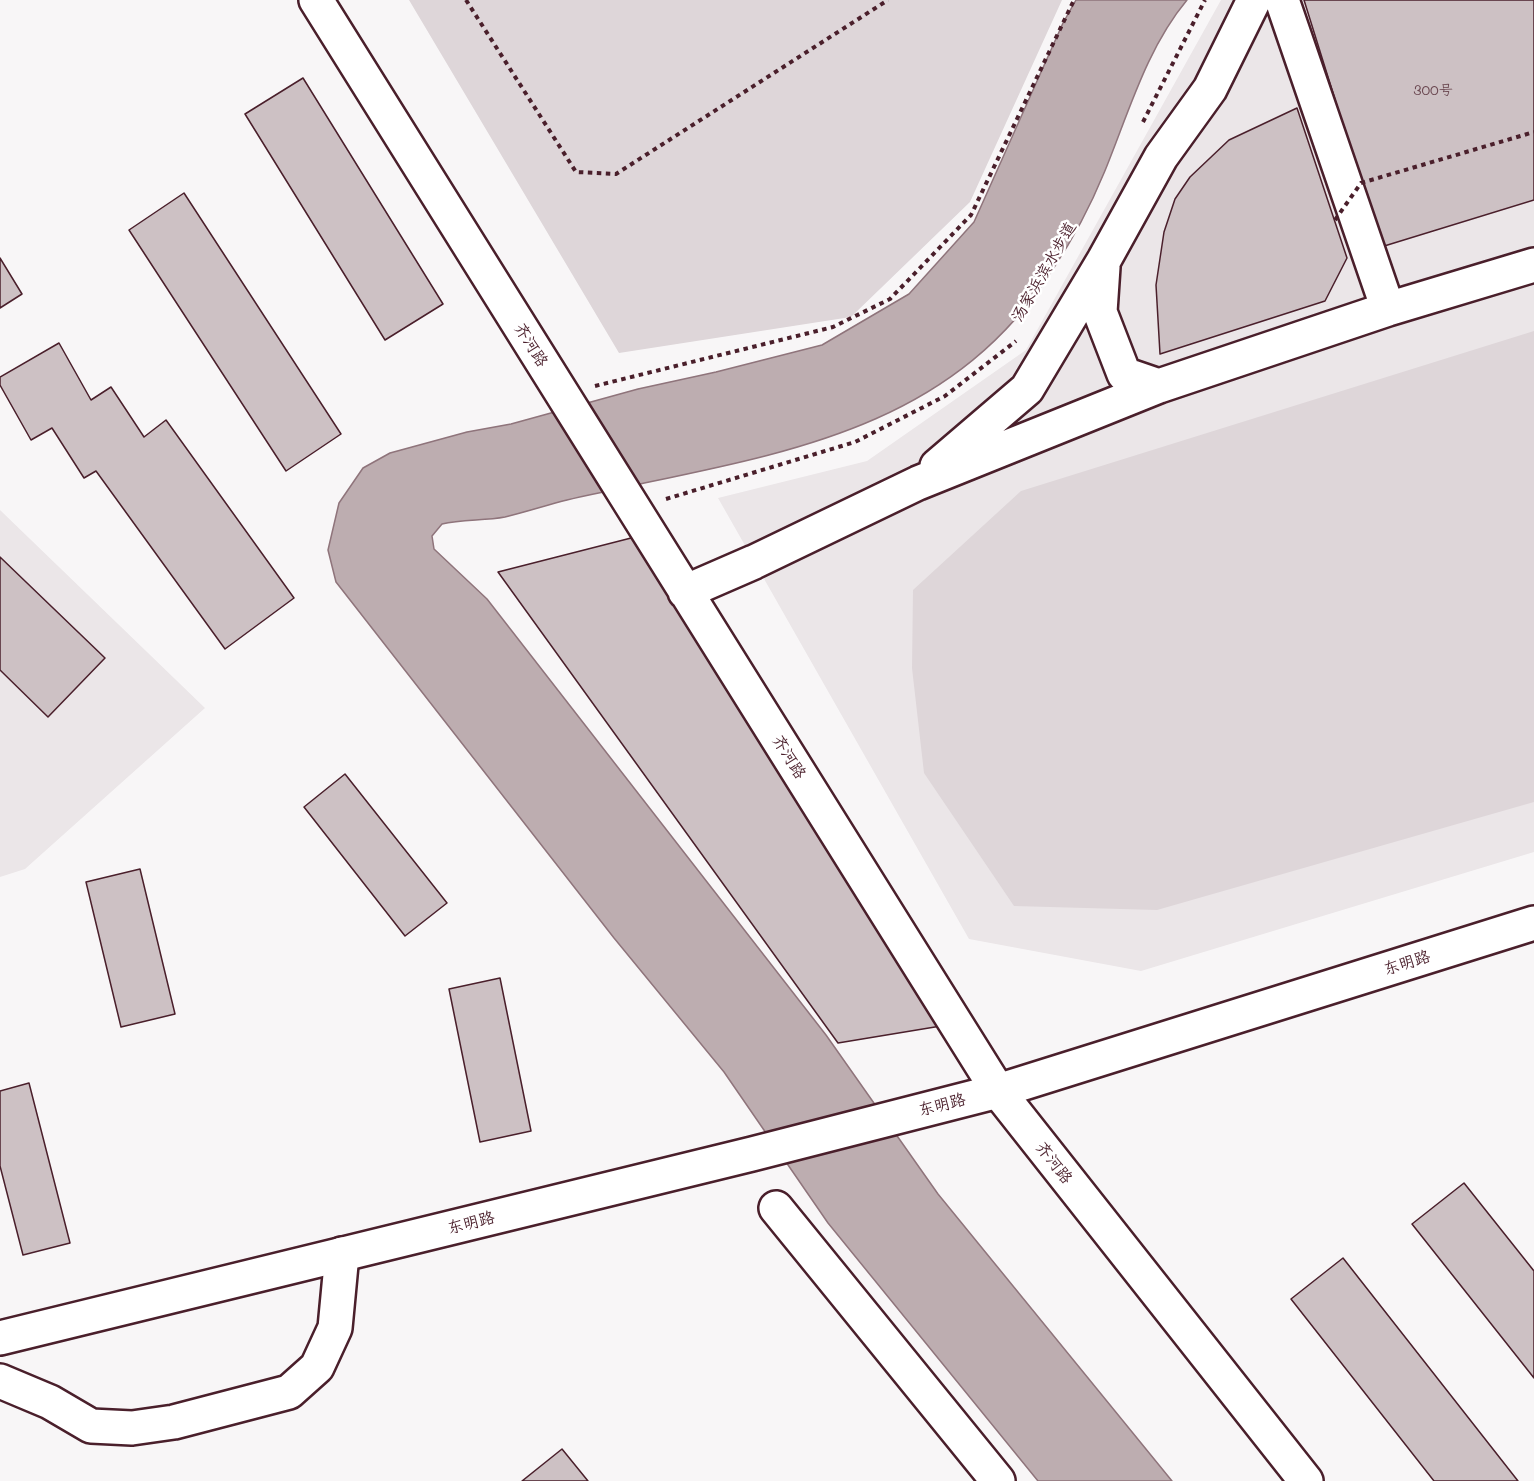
<!DOCTYPE html>
<html>
<head>
<meta charset="utf-8">
<style>
  body { margin:0 }
  canvas { display:block; background:#f8f6f7 }
</style>
</head>
<body>
<canvas width="1534" height="1481"></canvas>
<script>
const ctx = document.querySelector('canvas').getContext('2d');
ctx.lineJoin = 'round';
function paint(path, color) { ctx.fillStyle = color; ctx.fill(path, 'evenodd'); }
function strokePath(path, color, width, dash) { ctx.strokeStyle = color; ctx.lineWidth = width; ctx.lineCap = dash ? 'butt' : 'round'; ctx.setLineDash(dash || []); ctx.stroke(path); }
function drawText(font, color, halo, rows, align = 'center') {
  ctx.font = font + ' Mali,"LXGW WenKai TC",sans-serif'; ctx.lineWidth = 5; ctx.setLineDash([]); ctx.textBaseline = 'middle'; ctx.strokeStyle = halo; ctx.fillStyle = color; for (const [text, x, y, turn = 0] of rows) {
    ctx.save(); ctx.translate(x, y); ctx.rotate((+turn || 0) * Math.PI / 180); ctx.textAlign = isNaN(turn) ? turn : align; if (halo) ctx.strokeText(text, 0, 0); ctx.fillText(text, 0, 0); ctx.restore();
  }
}
const built = new Path2D(`
  M1221,0H1534V852L1141,971L969,939L718,498L867,461L1026,350Z
  M0,510L205,708L25,869L0,877Z`);
const green = new Path2D(`
  M409,0H1062L970,202L851,317L619,353Z
  M1534,331V802L1157,910L1014,906L924,773L912,668L913,590L1021,491Z`);
const water = new Path2D(`
  M1076,0H1187C1146,49 1128,115 1104,173C1090,207 1073,239 1053,269C956,421 803,450 640,484C616,490 591,494 567,500C547,505 526,512 505,517C484,521 462,519 442,524L432,536L434,549L487,599L826,1035L938,1194L1172,1481H1038L828,1223L724,1072L614,938L336,582L328,550L339,503L363,468L390,453L467,432L511,424L638,389L716,372L822,345L909,294L974,222L1063,23Z`);
const building = new Path2D(`
  M1304,0H1534V200L1381,247Z
  M303,78L443,304L385,340L245,114Z
  M1297,108L1347,258L1325,301L1160,354L1156,285L1164,232L1175,199L1190,177L1229,140Z
  M184,193L341,434L286,471L129,230Z
  M0,258L22,294L0,308Z
  M59,343L91,400L111,387L144,437L166,420L294,598L225,649L96,471L84,478L52,428L31,440L0,385V377Z
  M635,537L947,1025L838,1043L498,572Z
  M0,557L105,658L48,717L0,670Z
  M345,774L447,903L405,936L304,807Z
  M140,869L175,1014L121,1027L86,882Z
  M500,978L531,1131L480,1142L449,989Z
  M29,1083L70,1243L23,1255L0,1166V1091Z
  M1464,1183L1534,1271V1378L1412,1224Z
  M1343,1258L1518,1481H1434L1291,1299Z
  M562,1449L588,1481H522Z`);
const path = new Path2D(`
  M466,0L576,172L616,174L888,0
  M1143,122L1205,0
  M595,386L833,327L890,299L971,215L1074,0
  M666,499L855,442L945,396L1016,341`);
const minor = new Path2D(`
  M316,0L998,1091L1306,1481
  M1282,0L1388,309
  M1103,267L1100,312L1124,374L1159,386
  M937,466L1027,389L1104,260L1161,157L1210,89L1254,0
  M685,592L754,562L918,483L1159,386L1388,309L1534,265
  M776,1208L998,1481
  M0,1381L50,1402L91,1426L132,1428L174,1422L289,1392L317,1367L335,1328L342,1254`);
const major = new Path2D(`
  M0,1338L752,1154L998,1091L1534,923`);
const pathBridge = new Path2D(`
  M1335,220L1361,183L1534,132`);
const numberNames = [
  ["300号",1433,91]
];
const streetNames = [
  ["汤家浜滨水步道",1044,272,-60],
  ["齐河路",531,345,58],
  ["齐河路",789,757,58],
  ["东明路",1407,963,-17],
  ["东明路",942,1105,-14],
  ["齐河路",1054,1163,52],
  ["东明路",471,1223,-14]
];
paint(built, '#ebe6e8');
paint(green, '#ded6d9');
paint(water, '#bdadb0');
strokePath(water, '#8f747b', 1.5);
paint(building, '#cdc1c4');
strokePath(building, '#4a1f2b', 1.5);
strokePath(minor, '#4a1f2b', 38);
strokePath(major, '#4a1f2b', 38);
strokePath(path, '#4a1f2b', 4, [4.5, 4.5]);
strokePath(minor, '#fff', 33);
strokePath(major, '#fff', 33);
strokePath(pathBridge, '#4a1f2b', 4, [4.5, 4.5]);
drawText('14px', '#6b4851', null, numberNames);
drawText('16px', '#4a1f2b', '#fff', streetNames);
</script>
</body>
</html>
